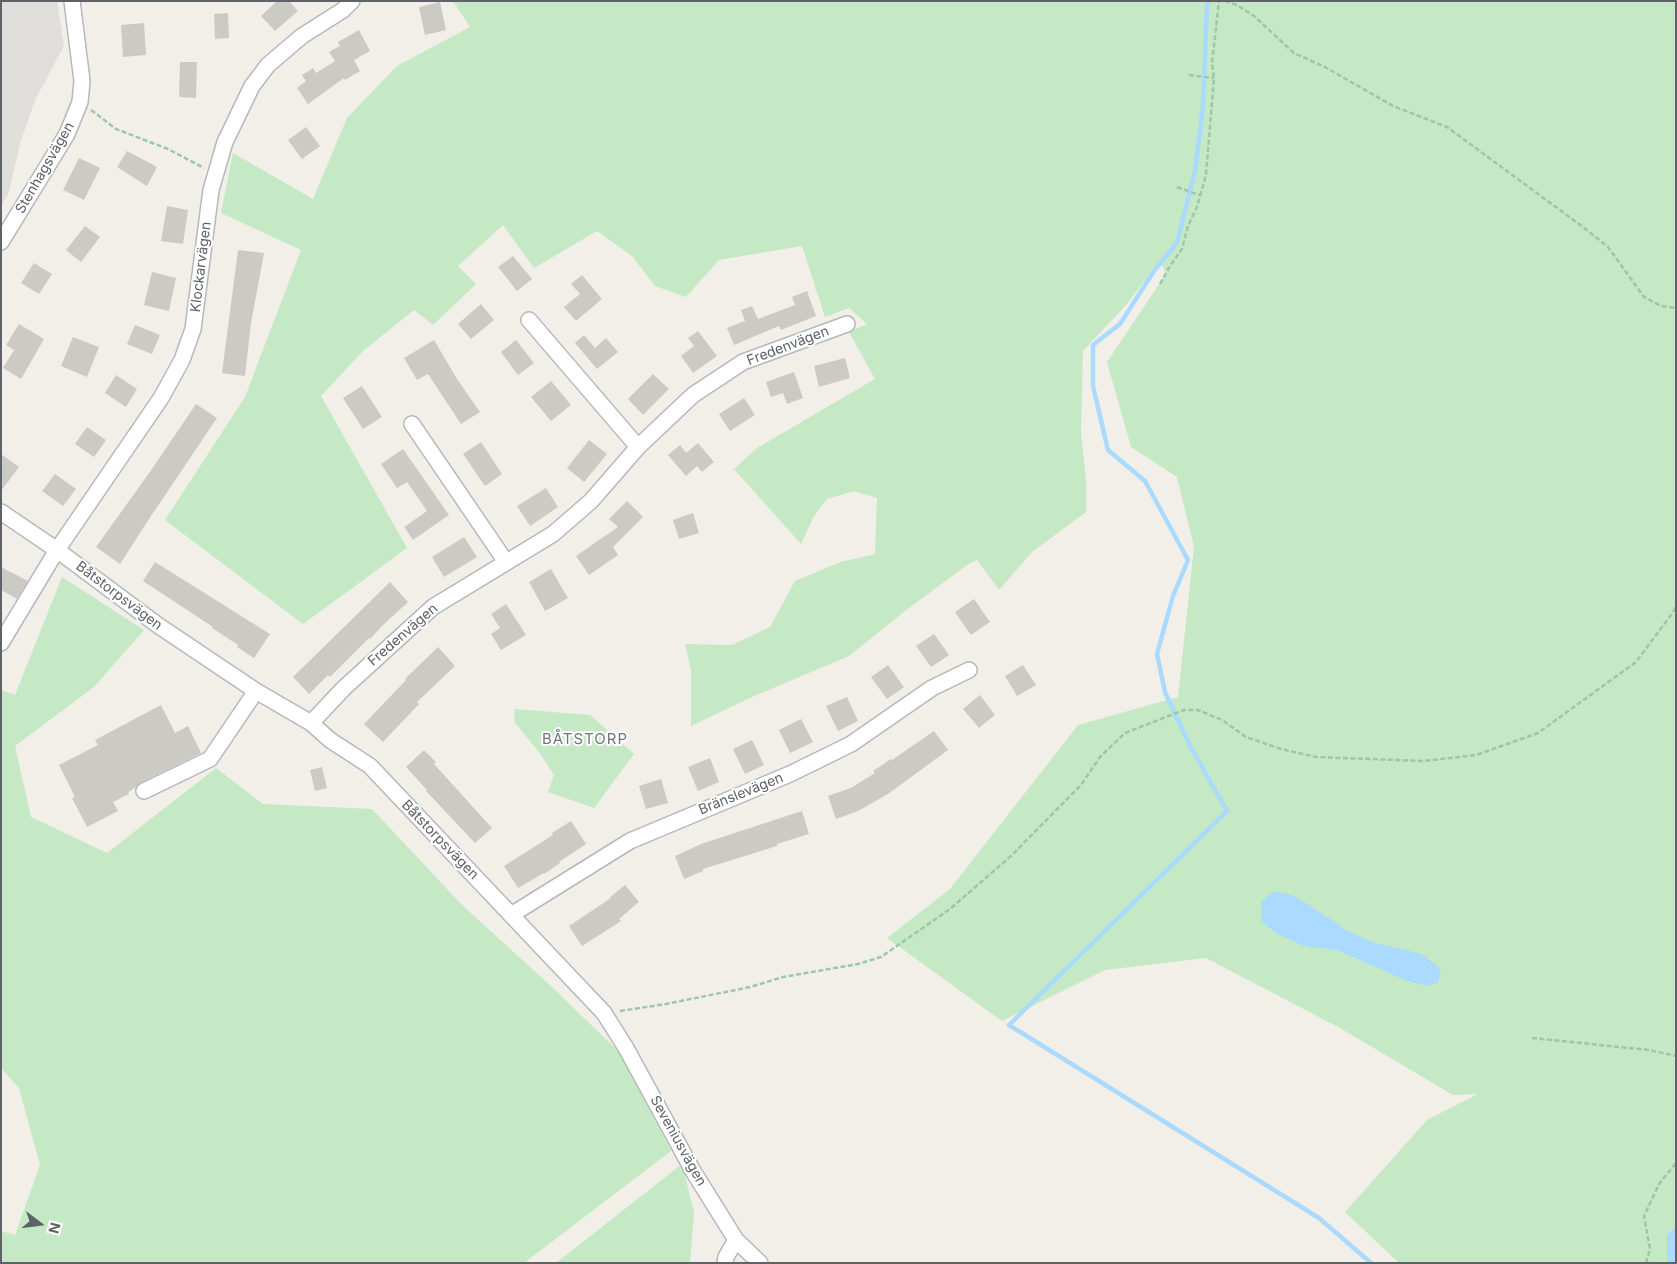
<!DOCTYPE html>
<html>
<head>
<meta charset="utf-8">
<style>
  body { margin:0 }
  #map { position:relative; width:1677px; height:1264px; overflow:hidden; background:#f1efe8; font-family:Inter,sans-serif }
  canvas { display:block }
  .frame { position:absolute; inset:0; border:2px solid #5f6368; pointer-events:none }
  .north { position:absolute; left:15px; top:1199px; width:50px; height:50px; -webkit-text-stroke:4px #fff; paint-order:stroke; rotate:105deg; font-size:14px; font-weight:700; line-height:20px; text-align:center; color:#5f6368 }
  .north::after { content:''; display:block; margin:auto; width:18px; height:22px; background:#5f6368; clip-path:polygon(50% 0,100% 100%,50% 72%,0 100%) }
</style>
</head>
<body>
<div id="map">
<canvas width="1677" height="1264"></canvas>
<div class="frame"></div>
<div class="north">N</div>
</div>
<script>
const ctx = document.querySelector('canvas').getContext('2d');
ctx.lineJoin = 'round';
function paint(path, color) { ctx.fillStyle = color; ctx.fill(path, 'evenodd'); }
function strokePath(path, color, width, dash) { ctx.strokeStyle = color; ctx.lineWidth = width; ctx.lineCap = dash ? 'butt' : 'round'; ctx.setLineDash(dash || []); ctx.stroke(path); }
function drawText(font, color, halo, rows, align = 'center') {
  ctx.font = font + ' Inter,sans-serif'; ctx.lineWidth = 4; ctx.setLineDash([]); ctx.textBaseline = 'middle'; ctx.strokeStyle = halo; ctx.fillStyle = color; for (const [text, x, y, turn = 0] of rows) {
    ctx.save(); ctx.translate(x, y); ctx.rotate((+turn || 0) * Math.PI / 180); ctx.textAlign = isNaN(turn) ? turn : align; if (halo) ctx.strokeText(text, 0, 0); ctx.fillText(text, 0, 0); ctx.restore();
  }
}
const industrial = new Path2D(`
  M1,1H57L64,46L36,98L21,140L8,195L1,205Z`);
const green = new Path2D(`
  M453,1H1676V1263H1399L1345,1212L1427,1120L1478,1094L1453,1095L1340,1028L1206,958L1105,970L1002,1021L887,938L950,889L1078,725L1178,697L1194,547L1177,477L1131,447L1107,362L1166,274L1160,260L1127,304L1083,351L1081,433L1086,480V512L1032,552L999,590L977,560L967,565L905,611L849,656L752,697L691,726V669L685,644L732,645L770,627L795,581L841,562L875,554L877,498L854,491L827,499L814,516L801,544L734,469L757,448L875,379L849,332L867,324L849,308L825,317L802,246L719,260L686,297L655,286L632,256L597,231L534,268L503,225L458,266L476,284L433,325L414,310L363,351L321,396L407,548L303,624L165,520L245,397L301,250L221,213L233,153L313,199L347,118L397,66L470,27Z
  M62,577L144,630L94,687L15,746L31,817L107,853L216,768L263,804L372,809L462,905L552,987L619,1052L671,1151L524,1263H1V1231L15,1235L40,1165L19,1088L1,1068V690L15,695Z
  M514,709L590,715L634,754L594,808L548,792L554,775L539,752L515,723Z
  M682,1164L694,1212L690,1263H556Z`);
const water = new Path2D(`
  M1275,891L1295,896L1348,931L1372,942L1422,954L1441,969L1438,982L1427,986L1407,981L1337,950L1304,946L1277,934L1261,921V902Z
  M1676,1226V1263H1667V1235Z`);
const stream = new Path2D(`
  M1208,1L1207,5L1203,107L1195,171L1177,243L1154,271L1120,324L1093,345V386L1108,450L1145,481L1188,560L1173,596L1157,654L1165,692L1190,746L1227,811L1009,1025L1319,1218L1371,1263`);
const building = new Path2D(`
  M277,1H289L298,11L275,31L261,16Z
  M440,2L446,30L425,35L419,7Z
  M228,13L229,38L215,39L214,14Z
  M144,23L146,55L123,57L121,25Z
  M359,30L370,51L354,60L360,71L345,80L344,78L308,104L297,88L306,81L302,75L313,68L316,73L335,61L329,52L340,46L338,42Z
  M180,62H197L196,98L179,97Z
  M306,127L320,146L302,159L288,140Z
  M127,151L157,167L147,186L117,167Z
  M79,158L100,168L84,200L63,190Z
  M167,206L188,210L183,244L161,241Z
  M85,226L100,237L81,262L66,250Z
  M238,250L264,253L251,323L245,376L222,373Z
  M513,256L532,279L517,291L498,267Z
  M34,263L52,274L39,294L21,283Z
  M152,272L176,278L169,311L144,305Z
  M582,275L602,299L576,321L564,307L580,294L571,284Z
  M807,291L816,316L781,330L779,326L734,345L727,328L745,321L741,310L752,306L758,319L795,305L792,297Z
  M481,304L494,320L471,339L458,324Z
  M19,324L44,339L21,379L3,368L14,350L6,345Z
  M135,325L160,335L152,354L127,344Z
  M698,331L717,356L693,373L681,356L694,346L688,338Z
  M584,335L595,348L606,338L618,352L597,369L575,343Z
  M73,337L99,347L87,377L61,366Z
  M434,340L457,379L480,412L461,424L428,374L417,380L404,358Z
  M516,340L534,363L518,375L501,352Z
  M845,358L850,378L819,387L814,366Z
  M794,372L803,398L787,404L783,393L771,397L766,382Z
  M653,374L669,389L643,415L628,399Z
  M116,375L137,389L126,407L105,393Z
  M551,381L571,405L551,421L531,397Z
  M362,386L382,417L363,429L343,398Z
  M744,398L755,415L730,431L719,414Z
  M196,404L217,418L149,519L120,564L96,547L152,469Z
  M87,427L106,440L94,457L75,444Z
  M589,440L607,454L584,482L567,468Z
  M481,442L502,474L485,486L463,454Z
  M698,443L714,462L702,472L697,466L686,476L668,455L680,445L686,453Z
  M403,449L449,515L413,540L404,527L427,511L407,482L397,488L381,464Z
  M1,454L19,467L1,491Z
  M55,474L76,489L63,506L42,491Z
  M546,488L558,507L530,526L517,506Z
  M627,501L643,517L613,547L618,555L589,575L576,556L618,527L609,519Z
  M693,513L699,533L679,539L673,520Z
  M464,537L477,557L444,577L432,557Z
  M155,562L270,634L254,658L237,647L238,645L212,628L213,627L143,581Z
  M1,567L28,581L17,599L1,590Z
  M551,569L568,598L545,611L529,582Z
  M390,582L408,602L383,625L370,639L369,638L330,677L328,675L309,694L293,677Z
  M974,599L990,622L971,635L955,612Z
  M506,604L526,635L501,650L491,634L500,628L491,614Z
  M934,634L949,655L931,667L916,646Z
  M438,647L455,666L417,702L419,704L383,742L364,724L406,680L405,679Z
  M888,665L904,687L887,699L871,677Z
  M1023,665L1036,685L1017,696L1005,676Z
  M980,695L995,715L979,728L963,709Z
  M847,697L858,721L838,731L826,706Z
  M161,705L175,733L188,726L201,753L140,783L135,788L128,792L129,794L113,802L118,811L87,827L72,798L75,797L59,765L98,745L95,740Z
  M801,719L813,742L790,753L779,730Z
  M934,731L948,750L888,794L858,811L836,819L828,796L851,788L875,773L873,771L891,759L892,760Z
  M752,740L764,765L745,774L733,749Z
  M424,750L436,762L434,764L492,828L475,843L426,791L427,790L406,767Z
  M710,758L719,782L698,791L688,767Z
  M322,767L327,788L315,791L310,770Z
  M661,779L668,803L646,809L639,786Z
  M802,811L809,834L777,844V846L703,869V871L684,879L675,856L701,844Z
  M571,821L586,844L559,862L560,863L544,874V873L518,888L504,866L553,835L552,833Z
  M625,885L639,902L619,919L621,921L582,946L569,926L611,898L610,897Z`);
const path = new Path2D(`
  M1225,1L1237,5L1254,16L1294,53L1325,67L1393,106L1447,127L1583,227L1608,247L1644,297L1661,306L1676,308
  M1189,75L1214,78
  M91,110L116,129L168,149L204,168
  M1177,187L1199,195
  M1160,284L1170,266L1182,249L1188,226L1197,207L1206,175L1214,78L1212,63L1219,1
  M620,1011L666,1004L750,987L783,977L858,964L881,957L950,909L1011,856L1081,785L1100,757L1125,733L1166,717L1184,710H1198L1222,720L1246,737L1281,749L1316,757L1424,761L1476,755L1538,733L1636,662L1671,615L1676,607
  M1532,1038L1649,1050L1676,1056
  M1646,1263L1650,1249L1644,1216L1659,1184L1676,1163`);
const minor = new Path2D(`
  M1,242L67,134L80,102L82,81L72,1
  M529,320L638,447
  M412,424L506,562
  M1,512L57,550L159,626L256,691L311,723L330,740L370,766L604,1013L626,1048L693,1171L736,1240L760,1263
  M1,643L57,550L161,398L182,360L193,329L211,190L225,142L252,86L268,65L302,36L343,10L352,1
  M311,723L344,688L433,607L553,534L591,501L638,447L693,395L743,362L847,324
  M144,791L210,759L256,691
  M511,915L630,841L790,774L851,744L932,688L969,670
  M725,1263L726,1257L736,1240`);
const streetNames = [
  ["Stenhagsvägen",45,168,-60],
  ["Klockarvägen",201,267,-83],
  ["Fredenvägen",788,346,-21],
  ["Båtstorpsvägen",119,596,37],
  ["Fredenvägen",403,635,-41],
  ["Bränslevägen",741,794,-22],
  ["Båtstorpsvägen",440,840,46],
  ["Seveniusvägen",678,1141,61]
];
const neighbourhoodNames = [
  ["BÅTSTORP",585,739]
];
paint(industrial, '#e0deda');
paint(green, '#c5e8c5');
paint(water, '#aadaff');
strokePath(stream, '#aadaff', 4.5);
paint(building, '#cccac5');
strokePath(minor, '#b5b8bc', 18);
strokePath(path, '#9cc7a9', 2.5, [5, 2.5]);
strokePath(minor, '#fff', 15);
drawText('14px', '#5f6368', '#fff', streetNames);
ctx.letterSpacing = '1px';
drawText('15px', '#70757a', '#fff', neighbourhoodNames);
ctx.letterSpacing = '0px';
</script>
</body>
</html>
